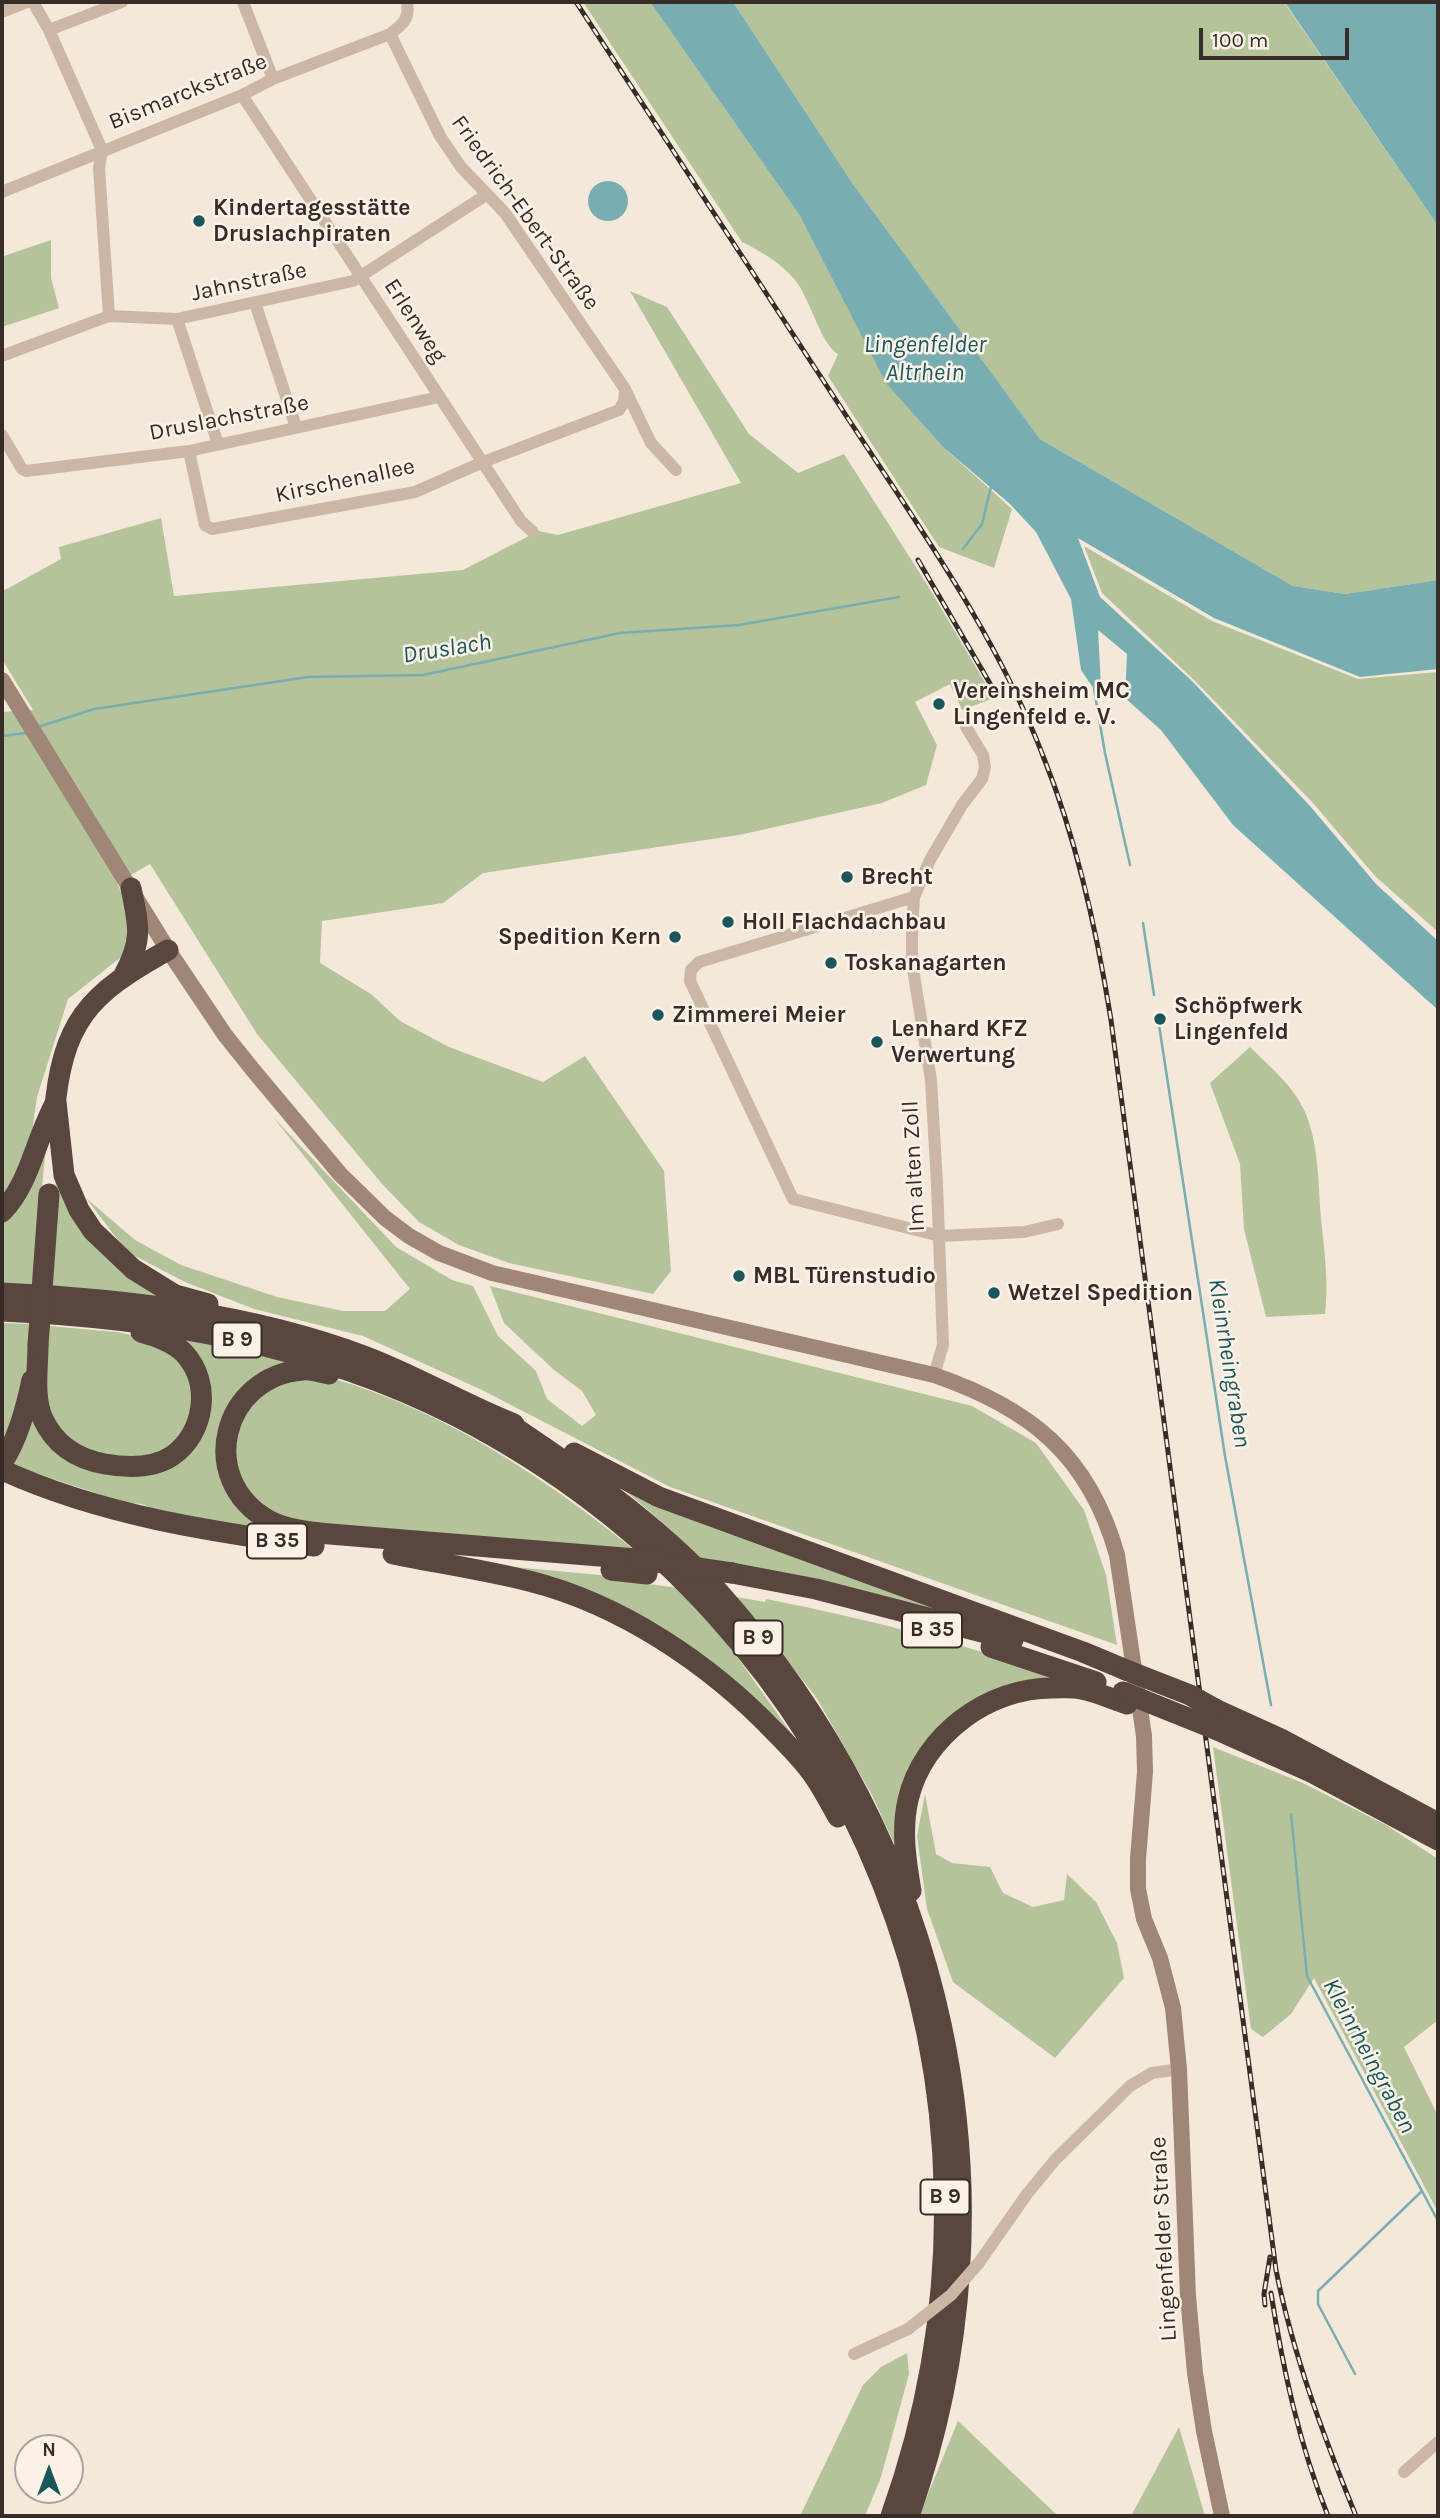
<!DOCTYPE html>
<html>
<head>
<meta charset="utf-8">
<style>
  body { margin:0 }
  #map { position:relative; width:1440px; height:2518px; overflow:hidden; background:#f3e8da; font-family:Karla,sans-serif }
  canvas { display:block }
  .frame { position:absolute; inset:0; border:4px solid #372c27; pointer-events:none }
  .north { position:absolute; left:14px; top:2434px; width:70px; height:70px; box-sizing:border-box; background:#faf2e7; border:2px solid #aca39a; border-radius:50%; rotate:0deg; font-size:19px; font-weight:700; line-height:28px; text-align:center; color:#372c27 }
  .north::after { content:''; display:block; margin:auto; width:24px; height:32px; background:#1a565b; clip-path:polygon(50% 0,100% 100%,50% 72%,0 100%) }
  .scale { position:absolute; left:1199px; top:28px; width:150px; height:32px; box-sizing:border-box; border:4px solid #372c27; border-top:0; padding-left:9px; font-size:21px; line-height:24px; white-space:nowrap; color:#372c27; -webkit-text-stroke:5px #faf2e7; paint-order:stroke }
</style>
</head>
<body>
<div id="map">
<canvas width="1440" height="2518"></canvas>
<div class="frame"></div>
<div class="north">N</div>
<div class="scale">100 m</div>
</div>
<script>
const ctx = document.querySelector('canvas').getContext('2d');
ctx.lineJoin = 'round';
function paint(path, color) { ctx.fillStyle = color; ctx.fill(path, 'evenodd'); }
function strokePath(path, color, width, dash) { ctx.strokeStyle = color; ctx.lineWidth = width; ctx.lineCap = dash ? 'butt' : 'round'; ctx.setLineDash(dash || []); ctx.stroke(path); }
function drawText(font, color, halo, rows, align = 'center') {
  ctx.font = font + ' Karla,sans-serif'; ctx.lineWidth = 5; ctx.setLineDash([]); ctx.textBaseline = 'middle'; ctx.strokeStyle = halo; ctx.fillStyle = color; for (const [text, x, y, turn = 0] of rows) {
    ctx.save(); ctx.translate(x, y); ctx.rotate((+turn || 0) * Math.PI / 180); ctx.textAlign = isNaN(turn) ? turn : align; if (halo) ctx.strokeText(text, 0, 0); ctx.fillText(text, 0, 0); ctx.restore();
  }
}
const green = new Path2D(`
  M583,2H650L800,216L887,383L943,447L1012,509L994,568L939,547L828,376L838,354C821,345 810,298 795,280C780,262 762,252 742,242Z
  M733,2H1284L1438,226V580L1345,594L1293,586L1040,439L853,184Z
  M51,240V278L59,308L2,327V251L4,256Z
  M630,291L667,307L749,434L798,473L844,454L928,586L994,698L962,710L950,684L915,702L937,745L926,785L882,803L739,835L483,873L443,903L322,921L320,963L371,994L400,1021L449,1047L543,1082L585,1056L664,1171L671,1271L653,1294L509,1263L459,1245L419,1222L383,1185L257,1034L150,864L117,883L128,907L130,950L68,999L37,1097L29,1153L2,1203V712L33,710L2,659V585L5,590L61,559L59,547L161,518L174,596L463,570L527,537L534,530L558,535L741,483Z
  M1084,546L1212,621L1358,679L1438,672V932L1375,876L1313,803L1196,682L1102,593Z
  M1250,1047C1271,1068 1293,1085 1305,1112C1319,1145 1318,1183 1321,1218C1324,1249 1329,1282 1325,1314L1266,1317L1244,1229L1240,1164L1210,1083Z
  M273,1117L396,1247L452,1280L473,1286L498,1336L536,1371L547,1399L582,1426L596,1415L582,1391L554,1370L504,1323L490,1286L972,1406L1036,1443L1084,1510L1106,1575L1117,1645L670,1487L482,1390L363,1336L254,1309L185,1282L127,1252L86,1198L135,1240L181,1265L277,1297L343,1311H385L410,1289Z
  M47,1137L32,1287L2,1285V1221Z
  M56,1176L67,1199L172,1299L51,1288L49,1270Z
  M2,1323L30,1324V1372L2,1446Z
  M49,1326L117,1332L155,1340L194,1377L188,1434L145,1462L76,1450L45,1410Z
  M171,1338L226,1346L301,1365L275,1370L220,1448L276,1529L248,1528L153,1509L142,1504L126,1503L20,1468L11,1461L28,1414L44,1432L143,1472L206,1411Z
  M331,1378C446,1411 545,1478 637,1552L282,1521L236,1480L233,1427L271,1382Z
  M612,1480L981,1620L700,1558L654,1515Z
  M514,1567L621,1577L641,1583L679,1588L728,1644L818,1771L715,1670Z
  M736,1597L765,1602L766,1599C872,1619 975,1648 1078,1682H1057L933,1740L898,1852L872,1795L816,1697Z
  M1213,1747L1303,1783L1386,1825L1438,1859V2020L1404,2047L1438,2116V2212L1314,1978L1291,2014L1263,2037L1251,2029Z
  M925,1794L936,1854L952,1863L990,1867L1003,1893L1033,1907L1064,1900L1067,1874L1096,1902L1117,1943L1124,1978L1055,2058L953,1982L927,1909L917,1836Z
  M907,2353L909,2374L881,2477L865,2516H800L863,2385L881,2367Z
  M958,2421L1058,2516H919Z
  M1179,2427L1205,2516H1131Z`);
const water = new Path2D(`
  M650,2H733L853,184L1040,439L1293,586L1345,594L1438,580V669L1360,677L1214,618L1078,538L1100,597L1192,681L1310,806L1376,884L1438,941V1010L1233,825L1161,730L1125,698L1127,654L1098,630L1101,686L1094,689L1081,670L1071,599L1036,532L1010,504L943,447L886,383L800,216Z
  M1284,2H1438V226L1286,4Z
  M588 201a20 20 0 1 1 40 0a20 20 0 1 1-40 0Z`);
const stream = new Path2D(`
  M963,549L982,524L991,487
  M1094,689L1105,753L1130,865
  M38,727L94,709L308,677L423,675L620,633L739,625L899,597
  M2,736L26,733
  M1143,923L1154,995
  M1159,1025L1225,1456L1271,1705
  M1291,1814L1307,1976L1438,2221
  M1355,2374L1318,2304V2291L1421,2192`);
const street = new Path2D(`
  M33,2L49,30L102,150L99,168L109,316
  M243,2L273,79
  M407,2C410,19 403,24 390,34L440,136L461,167L505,213L625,389L651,443L676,470
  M2,12L27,2
  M49,30L122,2
  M242,95L521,521L533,532
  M2,192L242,95L273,79L390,34
  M255,303L296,427
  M177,319L218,444
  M2,356L109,316L177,319L353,281L486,195
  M2,435L22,469L26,471L189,451L439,397
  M189,451L205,525L212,529L415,492L483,462L619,410L624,402L625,389
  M914,897L699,962L691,970L690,981L793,1199L940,1236L1024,1232L1058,1224
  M934,1375L943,1345L937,1184L931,1080L912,963V930L914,897L930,860L962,805L982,779L985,767L983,755L966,727
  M978,2264L1027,2194L1055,2160L1130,2086L1152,2073L1179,2069
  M854,2354L908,2329
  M1404,2472L1438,2442`);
const secondary = new Path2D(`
  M2,680L168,950L225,1035L253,1070L340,1174L385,1218L409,1236L439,1253L492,1273L934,1375C1030,1408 1089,1455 1117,1555L1144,1736L1145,1772L1138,1859V1889L1144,1919L1160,1958L1173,2008L1179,2069L1188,2296L1195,2373L1204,2431L1222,2516`);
const highway = new Path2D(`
  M124,975C143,939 139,927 131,888
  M56,1102L64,1175L79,1210L93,1231L133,1269L175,1295L208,1304
  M54,1116C62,1022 87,995 168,950
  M2,1212C31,1182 35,1139 56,1102
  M2,1293C123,1299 249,1313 364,1356C415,1375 463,1404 514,1424
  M2,1311C158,1318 316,1344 456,1416C860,1624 1044,2088 891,2516
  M38,1345C38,1367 33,1398 43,1419C55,1445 77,1459 105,1464C127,1468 152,1469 172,1456C205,1433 212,1383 184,1353C173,1342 156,1336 141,1332
  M329,1374C321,1373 311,1369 303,1370C222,1376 196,1479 268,1520C287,1530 309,1532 330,1534L636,1559
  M502,1419C577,1469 655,1522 716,1589C945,1843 1024,2192 909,2516
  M574,1453L659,1497L1083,1652L1126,1670
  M2,1463C18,1439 26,1408 32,1380
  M2,1470C101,1515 207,1531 314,1546
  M393,1554C438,1563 484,1570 529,1581C621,1604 710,1664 775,1732C789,1746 803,1760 814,1776C823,1789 830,1803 838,1817
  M611,1570L647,1574
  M732,1573L816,1589L1013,1640
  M991,1647L1096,1682
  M1215,1709L1281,1739L1438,1823
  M1215,1729L1313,1773L1438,1840
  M911,1891C906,1861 901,1831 908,1800C923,1735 989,1687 1054,1688C1063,1688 1073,1687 1081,1689C1097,1692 1112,1699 1127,1704`);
const rail = new Path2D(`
  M576,2C666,140 757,279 847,417C919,527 998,637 1045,761C1078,844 1097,932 1111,1020L1276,2270C1293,2355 1324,2437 1356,2516
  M918,560L995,692
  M1271,2293C1283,2369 1299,2444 1328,2516
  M1265,2305L1264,2294L1270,2257`);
const streetBridge = new Path2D(`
  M908,2329L951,2295L978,2264`);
const highwayBridge = new Path2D(`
  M38,1345L49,1194
  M636,1559L732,1573
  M1126,1670L1190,1695L1215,1709
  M1123,1692L1215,1729`);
const markers = [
  [199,221,7,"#1a565b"],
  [939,704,7,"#1a565b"],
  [847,877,7,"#1a565b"],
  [728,922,7,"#1a565b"],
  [675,937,7,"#1a565b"],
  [831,963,7,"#1a565b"],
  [658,1015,7,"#1a565b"],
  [1160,1019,7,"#1a565b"],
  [877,1042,7,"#1a565b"],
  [739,1276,7,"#1a565b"],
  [994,1293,7,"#1a565b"]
];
const shields = [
  [237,1340,49],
  [277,1541,60],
  [932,1630,60],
  [758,1638,49],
  [945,2197,49]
];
const shieldNames = [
  ["B 9",237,1340],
  ["B 35",277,1541],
  ["B 35",932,1630],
  ["B 9",758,1638],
  ["B 9",945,2197]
];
const streetNames = [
  ["Bismarckstraße",188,92,-22],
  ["Friedrich-Ebert-Straße",525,213,54],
  ["Jahnstraße",249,282,-12],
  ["Erlenweg",415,321,57],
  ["Druslachstraße",229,418,-11],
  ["Kirschenallee",345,481,-12],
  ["Im alten Zoll",914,1166,-93],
  ["Lingenfelder Straße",1164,2239,-93]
];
const poiNames = [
  ["Kindertagesstätte",213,208],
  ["Druslachpiraten",213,234],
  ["Vereinsheim MC",953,691],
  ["Lingenfeld e. V.",953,717],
  ["Brecht",861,877],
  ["Holl Flachdachbau",742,922],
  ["Spedition Kern",661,937,"right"],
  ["Toskanagarten",845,963],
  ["Schöpfwerk",1174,1006],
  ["Lingenfeld",1174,1032],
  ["Zimmerei Meier",672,1015],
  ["Lenhard KFZ",891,1029],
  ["Verwertung",891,1055],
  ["MBL Türenstudio",753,1276],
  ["Wetzel Spedition",1008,1293]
];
const waterNames = [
  ["Lingenfelder",925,345],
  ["Altrhein",925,373],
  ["Druslach",447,649,-9],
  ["Kleinrheingraben",1229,1363,81],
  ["Kleinrheingraben",1369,2056,62]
];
paint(green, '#b4c39a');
paint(water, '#78aeb1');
strokePath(stream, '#78aeb1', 2.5);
strokePath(street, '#ccb7a6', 12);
strokePath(secondary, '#9f8677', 16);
strokePath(highway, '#59463e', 21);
strokePath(rail, '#372c27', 5);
strokePath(rail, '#faf2e7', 2.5, [8]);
strokePath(streetBridge, '#ccb7a6', 12);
strokePath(highwayBridge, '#59463e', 21);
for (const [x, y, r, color] of markers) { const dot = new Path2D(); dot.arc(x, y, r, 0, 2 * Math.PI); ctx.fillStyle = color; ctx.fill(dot); strokePath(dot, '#faf2e7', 2.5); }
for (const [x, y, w] of shields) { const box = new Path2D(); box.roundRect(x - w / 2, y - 17.5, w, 35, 5); ctx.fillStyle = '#faf2e7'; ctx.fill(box); strokePath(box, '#372c27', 2); }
drawText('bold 21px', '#372c27', null, shieldNames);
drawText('23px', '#372c27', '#faf2e7', streetNames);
drawText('bold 23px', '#372c27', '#faf2e7', poiNames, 'left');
drawText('italic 24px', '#1a565b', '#faf2e7', waterNames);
</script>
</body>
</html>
